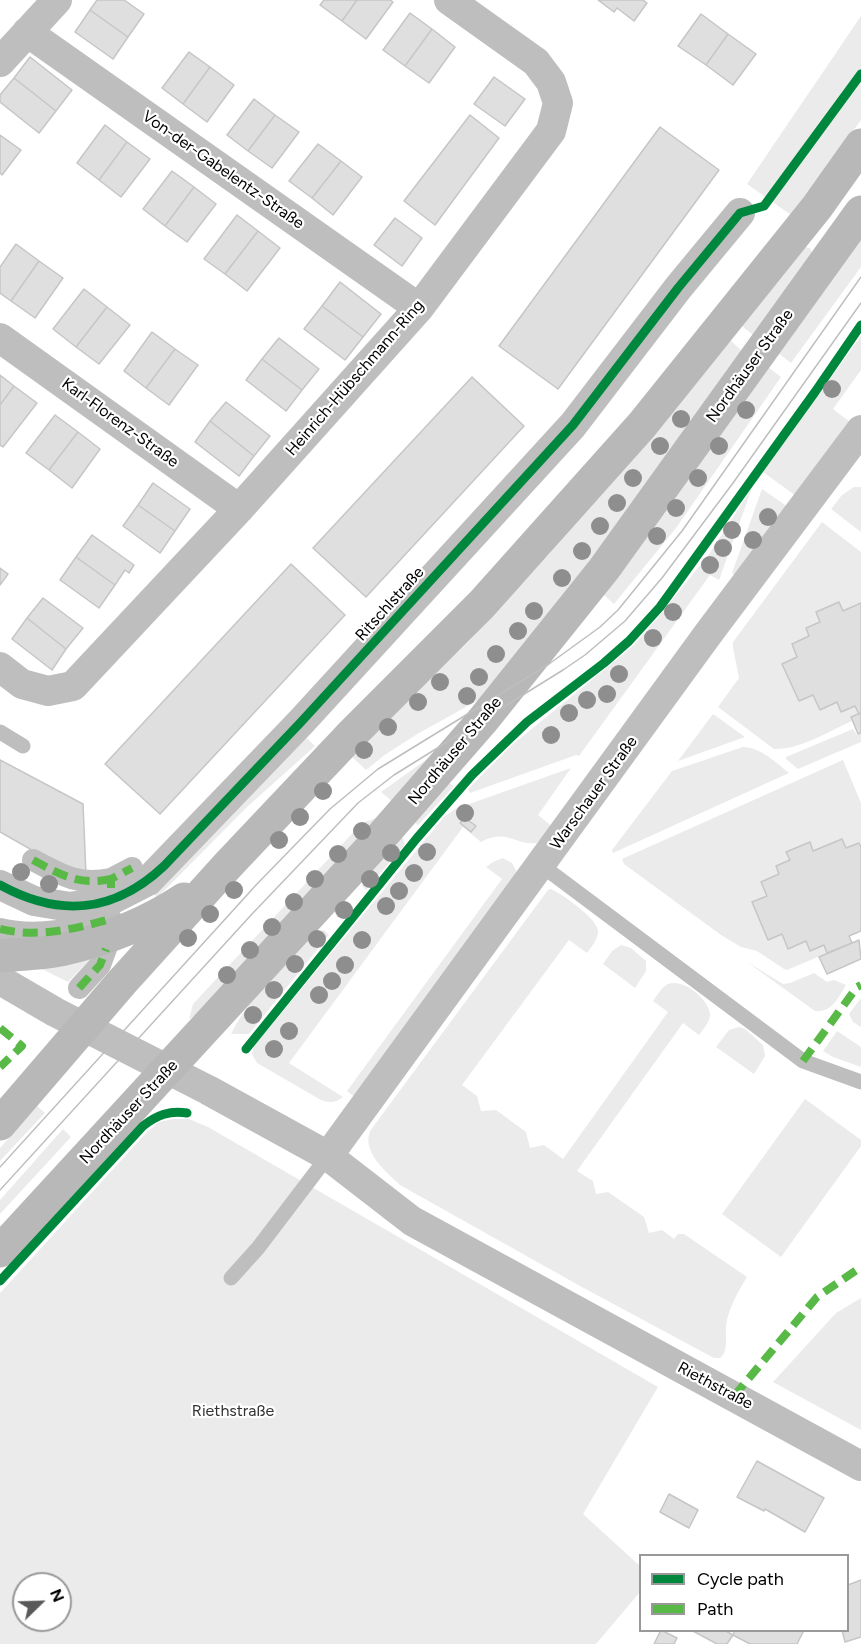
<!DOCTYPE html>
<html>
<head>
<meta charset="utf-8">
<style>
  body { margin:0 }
  #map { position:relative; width:861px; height:1644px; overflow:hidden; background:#fff; font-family:Figtree,sans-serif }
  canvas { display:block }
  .legend { position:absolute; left:639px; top:1554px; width:210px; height:78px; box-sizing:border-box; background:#fff; border:2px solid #999; margin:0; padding:8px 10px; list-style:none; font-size:18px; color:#000 }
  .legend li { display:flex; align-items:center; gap:12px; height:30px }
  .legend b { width:30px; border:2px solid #999 }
  .north { position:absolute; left:12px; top:1572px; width:60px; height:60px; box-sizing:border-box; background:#fff; border:2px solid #999; border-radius:50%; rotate:67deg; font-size:16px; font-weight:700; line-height:24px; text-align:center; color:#000 }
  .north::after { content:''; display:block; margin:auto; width:21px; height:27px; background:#595959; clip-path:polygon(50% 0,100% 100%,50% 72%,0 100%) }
</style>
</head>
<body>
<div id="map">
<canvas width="861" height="1644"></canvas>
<ul class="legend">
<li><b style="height:8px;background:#00873e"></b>Cycle path</li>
<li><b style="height:8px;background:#58b947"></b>Path</li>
</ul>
<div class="north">N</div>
</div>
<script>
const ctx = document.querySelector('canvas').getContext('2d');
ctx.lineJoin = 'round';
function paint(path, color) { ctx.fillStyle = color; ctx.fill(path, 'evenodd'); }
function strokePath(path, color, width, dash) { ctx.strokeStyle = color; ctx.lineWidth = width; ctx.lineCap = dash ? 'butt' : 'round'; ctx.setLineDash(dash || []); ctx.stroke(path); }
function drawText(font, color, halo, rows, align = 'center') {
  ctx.font = font + ' Figtree,sans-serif'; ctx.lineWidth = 4.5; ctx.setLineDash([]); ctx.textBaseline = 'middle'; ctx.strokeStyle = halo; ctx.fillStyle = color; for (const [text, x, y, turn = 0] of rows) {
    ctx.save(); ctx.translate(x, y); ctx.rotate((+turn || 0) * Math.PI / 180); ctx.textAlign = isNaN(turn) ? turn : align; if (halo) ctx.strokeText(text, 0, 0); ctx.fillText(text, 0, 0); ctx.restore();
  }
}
const green = new Path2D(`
  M861,16V120L791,215L747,184Z
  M861,238V267L791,363L778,353Z
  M804,247L810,248L812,253L753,335L742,326Z
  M861,336V370L833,409L850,422L796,496L763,472Z
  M730,340L742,351L627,514L484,697L419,733L386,754L366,770L350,755L467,643L550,553Z
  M768,367L781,377L676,528L614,604L604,595L674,501Z
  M854,487H861V532L831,509L842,495Z
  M752,488L719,580L710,575L579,756L576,755L470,793L468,789L512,745L632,647L656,620L709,554Z
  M762,489L788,507L735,576L732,573Z
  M822,522L861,552V603L843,611L839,602L816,612L820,622L806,627L809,636L792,644L797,657L782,664L799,701L813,695L820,710L837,702L855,706L859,714L851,717L852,721C829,731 800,750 774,749L718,707L739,678L733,648V642Z
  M713,714L745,737L678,761Z
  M853,729L857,735L861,734V742L798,769L786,759V757Z
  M302,734L315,746L246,808L157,898L152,892Z
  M743,747C762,748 775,762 789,773L613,853L612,850L672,771Z
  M434,754L394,803L381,792Z
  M843,760L861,803V847L859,843L846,848L842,839L813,851L809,842L787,851L790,860L767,896L752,902L768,940L782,934L789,948L806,941L810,951L824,945L827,953L787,970L784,969L757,951L741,947L721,935L624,864L622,859Z
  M571,768L538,815L553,827L537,843C514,846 508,828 481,842L463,827L289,1063L343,1097C336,1103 329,1103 321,1100L257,1063L252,1054L254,1046L445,816L455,809Z
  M449,783L454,786L418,825L414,822Z
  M382,816L199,1013L189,1019L193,1004L362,823Z
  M402,836L405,844L366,890L362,886L366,875Z
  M503,858L512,863L517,872L356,1098L347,1091L502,879L486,867L493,862Z
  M551,889C562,894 598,919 598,931C598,940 591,947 587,953L569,940L462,1085L477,1096L481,1111L496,1110L526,1132L530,1148L544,1145L563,1159L668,1012L653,1001C657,995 662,987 668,984C683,978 709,999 710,1014C710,1022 704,1028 699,1035L683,1023L577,1171L593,1181L596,1194L608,1192L644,1217L649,1233L662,1230L674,1239L678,1234H684L747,1277C738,1292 728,1309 726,1326C725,1337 729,1351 720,1358H714L580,1286L400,1185C385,1171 362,1152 370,1131L548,890Z
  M324,930L329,935L249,1034H231C250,996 283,965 312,934Z
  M621,945L631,948L646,961V971L635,988L603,964L612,951Z
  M98,951L68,982L34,965Z
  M747,962L783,984L790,983L814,973L827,982L834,980L846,985C838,998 832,1013 815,1011Z
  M861,998V1027L853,1022L849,1014Z
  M739,1027L745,1029L763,1045L765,1056L754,1074L716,1047L729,1030Z
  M837,1031L861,1047V1067L833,1057L823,1051Z
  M805,1099L861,1140V1146L781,1257L722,1214Z
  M37,1106L45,1113L0,1161V1148Z
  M173,1119H189L208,1127L658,1387L583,1514L640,1566V1592L596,1644H0V1293L146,1133L159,1122ZM24,1584H60V1620H24Z
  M63,1129L71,1137L0,1214V1200Z
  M861,1298V1430L773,1382L836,1313Z`);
const building = new Path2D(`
  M97,0H124L144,14L128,37L90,10Z
  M324,0H357L342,21L320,5Z
  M357,0H390L393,2L366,39L342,21Z
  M598,0H643L647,3L634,21L617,8L614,12Z
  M90,10L128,37L113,59L75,32Z
  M410,13L432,29L405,66L383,50Z
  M701,14L728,34L706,65L678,46Z
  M432,29L455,47L429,83L405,66Z
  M728,34L756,54L733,85L706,65Z
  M189,52L210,67L183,104L162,88Z
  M30,57L72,90L56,111L14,78Z
  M210,67L234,85L207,122L183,104Z
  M494,77L525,99L505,126L474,104Z
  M14,78L56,111L39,133L0,102V95Z
  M254,99L275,115L248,151L227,135Z
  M275,115L299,132L272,168L248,151Z
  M470,115L499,138L435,225L404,201Z
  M105,125L127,142L99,180L77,163Z
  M660,127L719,170L558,389L499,346Z
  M0,135L21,150L2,175L0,173Z
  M127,142L150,159L121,197L99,180Z
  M318,144L341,161L312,198L289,181Z
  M341,161L362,177L333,215L312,198Z
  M172,171L194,187L165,226L143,209Z
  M194,187L216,204L187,242L165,226Z
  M237,215L258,231L225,274L204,259Z
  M395,218L422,238L402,266L374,245Z
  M258,231L280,248L247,291L225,274Z
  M16,244L39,261L11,301L0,293V267Z
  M39,261L63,278L35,318L11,301Z
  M340,282L381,314L363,337L322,306Z
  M84,289L107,307L76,347L53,329Z
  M322,306L363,337L345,360L304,329Z
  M107,307L130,325L99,364L76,347Z
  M152,332L175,349L146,388L124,371Z
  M279,338L319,369L302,390L262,359Z
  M175,349L198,365L169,405L146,388Z
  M262,359L302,390L286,411L246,380Z
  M0,375L14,386L0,405Z
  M472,377L524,426L366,597L313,548Z
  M14,386L37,403L3,447L0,445V405Z
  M226,402L270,436L254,456L210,421Z
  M55,415L78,432L49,470L26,453Z
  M210,421L254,456L239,476L195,442Z
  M78,432L100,449L72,488L49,470Z
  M153,483L190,509L175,531L138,505Z
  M138,505L175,531L160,553L123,526Z
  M92,535L134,565L129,573L125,570L115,585L76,557Z
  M76,557L115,585L99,608L60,580Z
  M291,564L345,615L160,814L105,764Z
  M0,568L8,574L0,585Z
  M43,598L83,628L66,649L27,618Z
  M839,602L843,611L861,603V713L859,714L855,706L841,712L837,702L820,710L813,695L799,701L782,664L797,657L792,644L809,636L806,628L820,622L816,612Z
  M27,618L66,649L52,670L12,639Z
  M861,713V733L858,734L851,717Z
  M0,760L83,804L86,875L37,853L0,832Z
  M465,818L476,826L471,832L460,823Z
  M842,839L846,848L859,843L861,847V931L849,936L852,943L827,953L824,945L810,951L806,941L788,949L782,934L768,940L752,902L767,896L761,882L779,874L776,866L790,860L786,852L810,842L813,851Z
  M859,940L861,959L827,974L819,957Z
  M757,1461L824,1498L805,1532L765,1509L764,1511L737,1497Z
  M669,1494L698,1510L689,1528L660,1512Z
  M861,1580V1637L845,1642L842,1630H848V1585Z
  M661,1630L677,1638L674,1644H654Z
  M691,1630H724L733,1635L727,1644H717Z
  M735,1630H804L797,1644H750L733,1635Z`);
const service = new Path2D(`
  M0,732L23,746
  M541,865L803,1061L861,1082
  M231,1278L258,1248L328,1156`);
const pedestrian = new Path2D(`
  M33,860C61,875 79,886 111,879
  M111,888V879L132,868
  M0,929C38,938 74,929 111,919
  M79,988L100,965L106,949`);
const minor = new Path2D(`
  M27,32L419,308
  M0,62L57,0
  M0,338L239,509
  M0,667L22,684L48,691L73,686L239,509L419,308L551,131L558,103L551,82L536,62L449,0
  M0,885L34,901L70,907L111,900L148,881L301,722L573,425L678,288L740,213
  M0,980L55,1012L208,1090L328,1156L412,1221L861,1466
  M328,1156L708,634L861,430`);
const secondary = new Path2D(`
  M0,956C21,954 44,954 65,949C107,939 148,923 184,899
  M0,1124L122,982L228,865L349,737L482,604L642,425L817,207L861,145
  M0,1251L381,837L483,720L604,569L861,212`);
const tram = new Path2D(`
  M0,1167L257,884L330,809L378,769L549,664L600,627L618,610L682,531L861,277
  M0,1190L252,914L358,803L394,775L563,670L585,655L625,621L662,578L733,483L861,303`);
const quiet = new Path2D(`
  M33,860C61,875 79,886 111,879
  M111,888V879L132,868
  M0,929C38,938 74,929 111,919
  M79,988L100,965L106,949
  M0,1028L22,1046L0,1067
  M803,1061L857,987L861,985
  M734,1396L817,1297L861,1267`);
const cycleway = new Path2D(`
  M0,885C60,918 114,913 164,866L301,722L573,425L678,288L740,213L764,206L861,74
  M246,1049L417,838L472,775L527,722L604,663L629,641L660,607L815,392L861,325
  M0,1281L143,1126C157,1115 170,1110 187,1113`);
const trees = [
  [832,389],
  [746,410],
  [681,419],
  [660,446],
  [719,446],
  [633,478],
  [698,478],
  [617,503],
  [676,508],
  [768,517],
  [600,526],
  [732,530],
  [657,536],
  [753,540],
  [723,548],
  [582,551],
  [710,565],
  [562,578],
  [534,611],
  [673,612],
  [518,631],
  [653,638],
  [496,654],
  [619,674],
  [479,677],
  [440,682],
  [607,694],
  [467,696],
  [587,700],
  [418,702],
  [569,713],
  [388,727],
  [551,735],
  [364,750],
  [323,791],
  [465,813],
  [300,817],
  [362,831],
  [279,840],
  [427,852],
  [391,853],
  [338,854],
  [21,872],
  [414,873],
  [315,879],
  [370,879],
  [49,884],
  [234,890],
  [399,891],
  [294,902],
  [386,906],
  [344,910],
  [210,914],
  [272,927],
  [188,938],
  [317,939],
  [362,940],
  [250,950],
  [295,964],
  [345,965],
  [227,975],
  [332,981],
  [274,990],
  [319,995],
  [253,1015],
  [289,1031],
  [274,1049]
];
const streetNames = [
  ["Von-der-Gabelentz-Straße",223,170,35],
  ["Nordhäuser Straße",750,366,-54],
  ["Heinrich-Hübschmann-Ring",355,378,-49],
  ["Karl-Florenz-Straße",120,423,36],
  ["Ritschlstraße",390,604,-48],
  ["Nordhäuser Straße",455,751,-50],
  ["Warschauer Straße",594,793,-54],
  ["Nordhäuser Straße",129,1112,-47],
  ["Riethstraße",715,1386,28]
];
const parkNames = [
  ["Riethstraße",233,1411]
];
paint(green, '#ebebeb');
paint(building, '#dfdfdf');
strokePath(building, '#c6c6c6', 1.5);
strokePath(service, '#bebebe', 15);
strokePath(pedestrian, '#bebebe', 22);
strokePath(minor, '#bebebe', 30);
strokePath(secondary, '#b8b8b8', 33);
strokePath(tram, '#bebebe', 1.5);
strokePath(quiet, '#58b947', 8, [15, 8]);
strokePath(cycleway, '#00873e', 9);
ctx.fillStyle = '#8e8e8e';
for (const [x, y] of trees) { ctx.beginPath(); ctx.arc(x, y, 9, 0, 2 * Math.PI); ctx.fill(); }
drawText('16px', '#000', '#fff', streetNames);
drawText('16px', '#323232', '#fff', parkNames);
</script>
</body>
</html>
